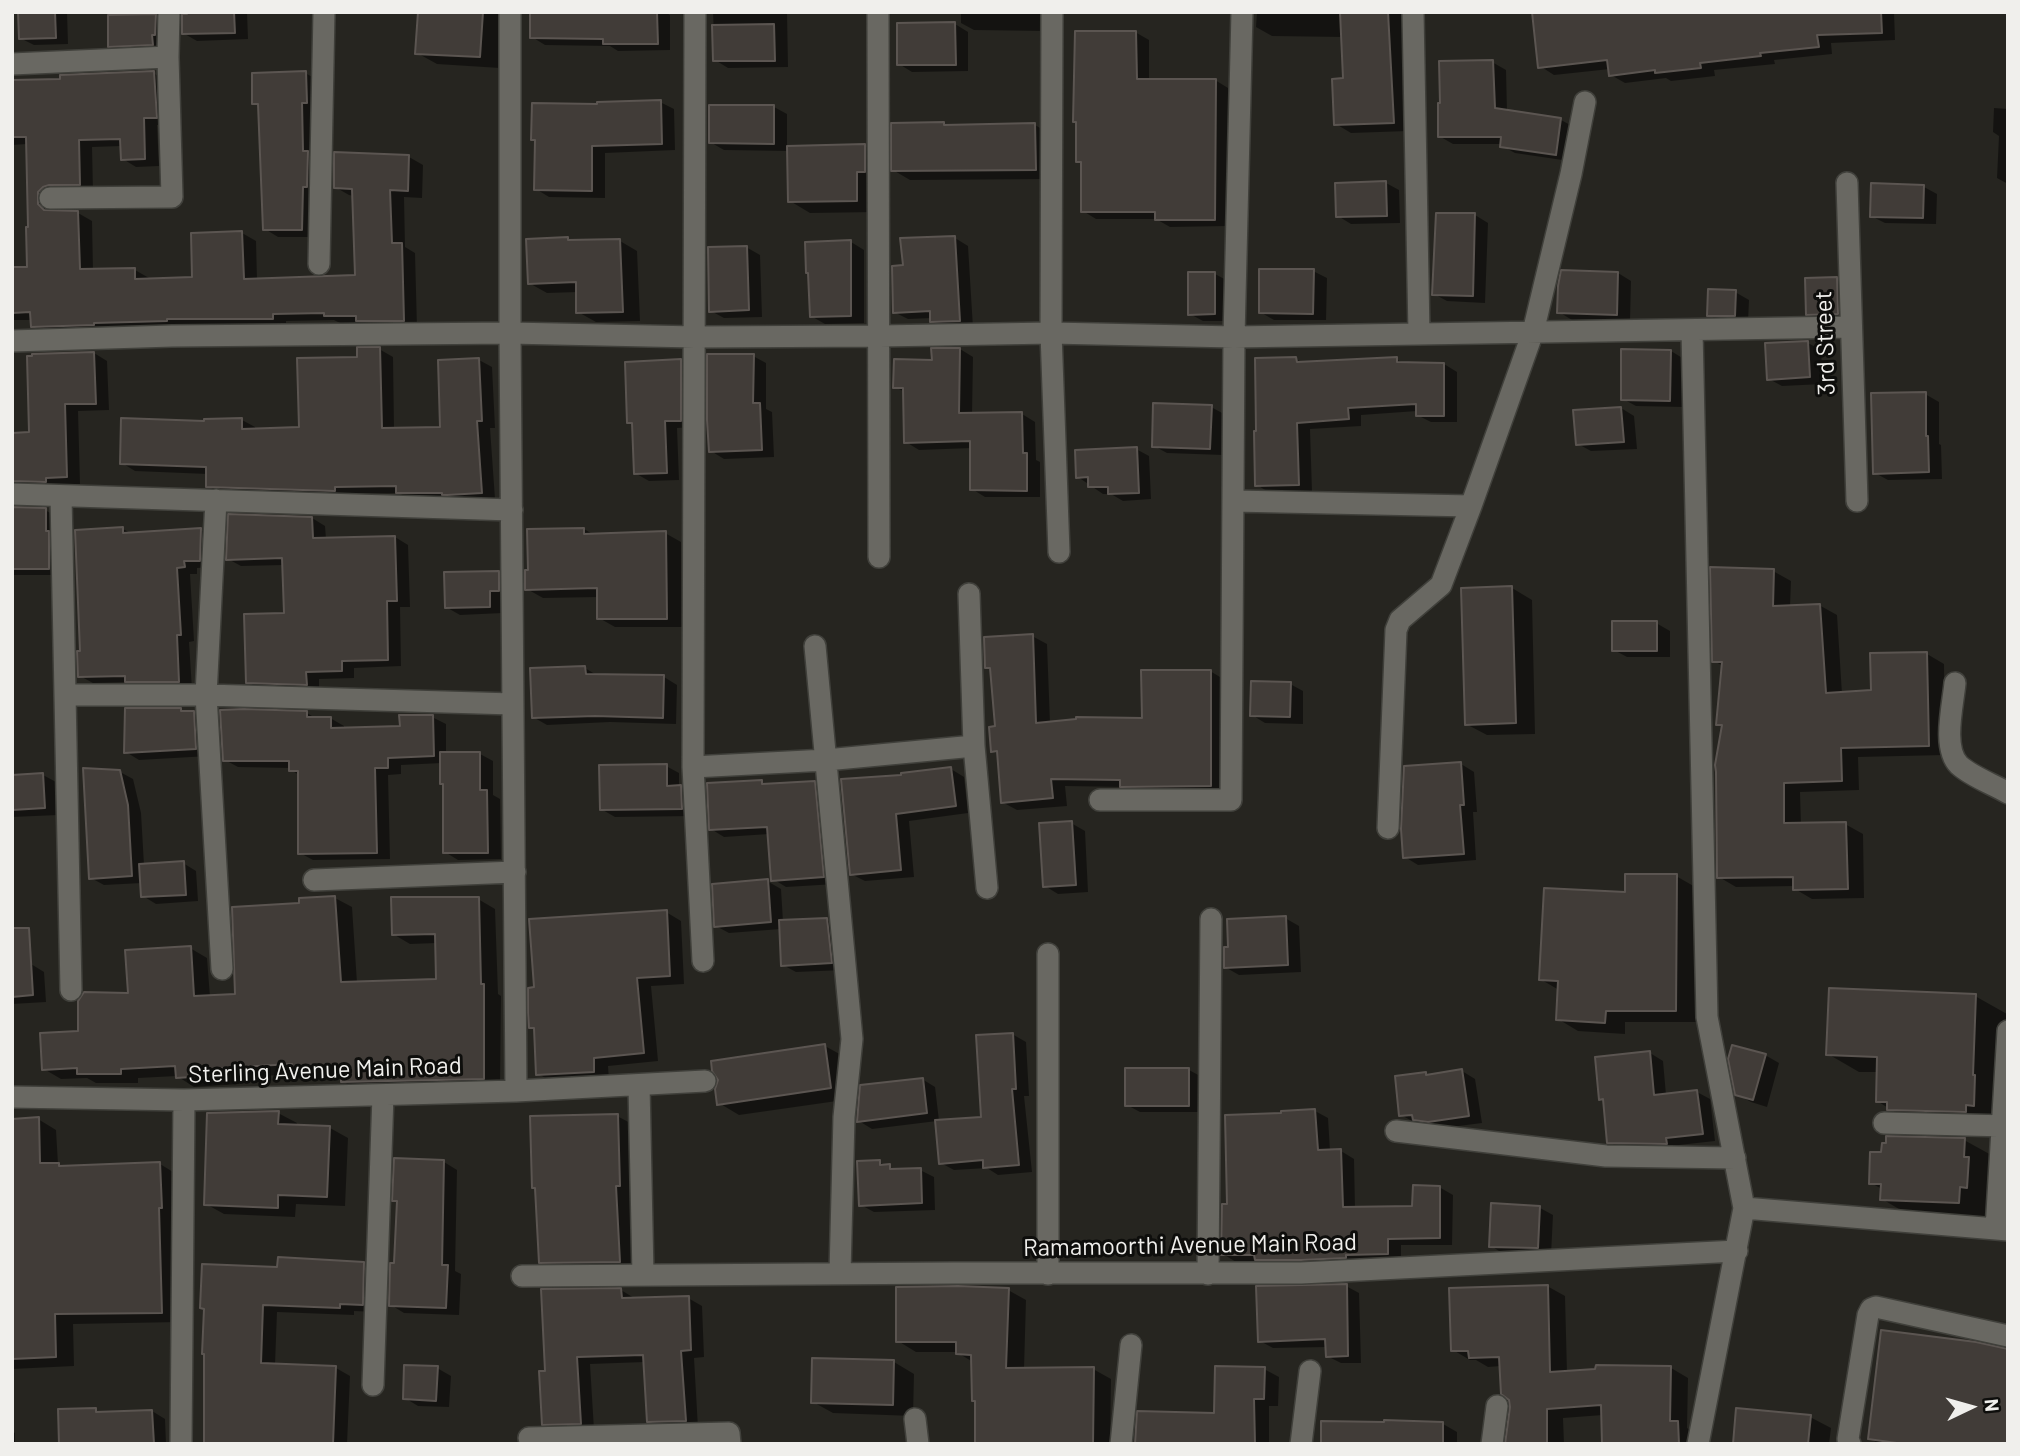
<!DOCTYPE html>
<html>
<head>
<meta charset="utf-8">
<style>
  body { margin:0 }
  #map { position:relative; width:2020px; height:1456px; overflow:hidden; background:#262520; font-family:Barlow,sans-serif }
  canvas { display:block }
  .frame { position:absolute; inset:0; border:14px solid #f0efec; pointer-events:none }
  .north { position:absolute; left:1936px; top:1372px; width:70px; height:70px; -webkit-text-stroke:5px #0e0e0c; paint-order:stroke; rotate:85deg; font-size:19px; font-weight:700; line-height:28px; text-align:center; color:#f0efec }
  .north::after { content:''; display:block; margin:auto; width:24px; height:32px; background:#f0efec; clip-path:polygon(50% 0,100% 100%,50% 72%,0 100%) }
</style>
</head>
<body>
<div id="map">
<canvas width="2020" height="1456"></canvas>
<div class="frame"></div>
<div class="north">N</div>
</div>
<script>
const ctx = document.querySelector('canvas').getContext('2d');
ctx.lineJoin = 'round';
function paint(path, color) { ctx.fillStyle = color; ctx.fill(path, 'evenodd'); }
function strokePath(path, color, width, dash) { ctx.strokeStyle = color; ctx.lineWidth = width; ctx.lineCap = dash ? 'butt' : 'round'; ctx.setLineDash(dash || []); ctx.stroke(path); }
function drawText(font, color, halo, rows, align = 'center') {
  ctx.font = font + ' Barlow,sans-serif'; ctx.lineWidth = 6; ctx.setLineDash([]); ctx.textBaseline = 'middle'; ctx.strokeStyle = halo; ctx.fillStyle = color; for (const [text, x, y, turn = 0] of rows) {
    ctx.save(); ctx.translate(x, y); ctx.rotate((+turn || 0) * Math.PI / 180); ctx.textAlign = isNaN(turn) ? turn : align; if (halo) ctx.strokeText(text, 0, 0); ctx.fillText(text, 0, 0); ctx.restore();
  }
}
const shadow = new Path2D(`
  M20,12H67L68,44L34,45L20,38Z
  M113,12H171L165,51L123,53L110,46Z
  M183,12H247L248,39L197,41L183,33Z
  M419,12H496L503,16L500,68L437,64L417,53Z
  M532,12H665L670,15V50L618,51L610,46L545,45L532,37Z
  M713,12H787L788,67L728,68L715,60Z
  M961,12H1045V31L974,30L961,23Z
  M1257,12H1412L1408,131L1351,133L1336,124L1345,80L1343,37L1272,36L1256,27Z
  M1534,12H1894L1895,40L1831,43L1832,54L1774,60L1775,64L1714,70L1715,76L1671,81L1666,78L1625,83L1611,75L1610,69L1554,75L1540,66Z
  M955,24L968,32V71L912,72L899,64Z
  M1135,32L1149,40V80H1215L1228,88V226L1170,227L1156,219H1096L1083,211V164L1078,161V123Z
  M1492,62L1506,70L1507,112L1561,120L1574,127L1569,161L1515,153L1502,146V144H1453L1439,136Z
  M153,73L167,81L170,125H157L159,166L136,167L123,159L122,146L92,147L93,192L52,200V212L78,213L92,221L93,271L135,270L149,278V280L194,279L242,233L256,241L257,280L357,277L354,196L349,195L335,187L409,157L423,165L422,198L404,197L405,247L415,253L417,328H372L362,323H340L334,320L286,321V326L46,334L33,326L32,320H12V269L29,268L27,144L12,145V81H62Z
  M305,73L318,80L315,237H278L265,229L260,107L254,103Z
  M660,102L674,109L675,150L605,153V198L549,197L536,189L537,141L533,139Z
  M774,107L787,114V148L865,146L885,158L877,212L810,213L790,201L789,151L724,150L710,142Z
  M1994,108L2008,109V184L1997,178L1999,136L1993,132Z
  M944,124L949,127L1035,125L1052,135L1053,179L910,180L893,170Z
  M1386,183L1399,190L1400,223L1351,224L1338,216Z
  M1872,185L1924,187L1937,194L1936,224L1885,223L1871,216Z
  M1475,215L1488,223L1485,303L1447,301L1434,294Z
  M568,238L573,242L620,241L637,251L640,321L596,322L578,312V292L547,293L529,283Z
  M955,238L968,246L973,328L945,329L932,321V318L908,319L894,312L905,267Z
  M851,242L864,250V323L825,324L811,316Z
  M746,247L760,255L762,317L724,318L711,311Z
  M1313,271L1327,278L1326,320H1274L1260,312Z
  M1618,273L1631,281L1630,321L1572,320L1559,312Z
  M1215,274L1228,281V321H1203L1190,314Z
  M1836,279L1850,287L1851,321H1821L1808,314Z
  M1735,292L1749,300L1748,322L1722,323L1709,315Z
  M1808,343L1821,350L1823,384L1782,386L1769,379Z
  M379,349L393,357L394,429L442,428L479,360L492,367L495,428H490L495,499L411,500L399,493L348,494V498L221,494L208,486V474L135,471L122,463L206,423L242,420L255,427V430L301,429L359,359Z
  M960,349L973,357L972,415L1022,414L1035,422L1036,460L1040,462V497H985L972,489V448L919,450L906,442L905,392L895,387L933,361V350Z
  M1671,351L1684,359L1683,407L1636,406L1623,399Z
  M94,353L107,361L109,410L78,411L80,484H58V489L12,500V435L31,434Z
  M753,356L766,363V409L772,412L774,457L724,459L711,451Z
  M1296,359L1304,363L1396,359L1405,364H1444L1457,372V422H1431L1417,415V411L1361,415V426L1310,429L1312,492L1270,493L1257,485Z
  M681,361L694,369V427L677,428L679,480L649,481L635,473L634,424L629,422Z
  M1925,394L1939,402V444L1941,445L1942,479L1888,480L1875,473Z
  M1211,407L1224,414L1223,455L1167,453L1154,446Z
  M1621,408L1634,416L1637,449L1591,451L1578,444Z
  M1136,449L1149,456L1151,499L1123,501L1111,494H1103L1078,477Z
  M12,504L13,508L45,510L59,518L62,575H12Z
  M312,518L325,526L326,539L395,537L408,545L410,607H400L401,666L354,668V678L319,679V691L261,690L248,682L286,615L284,565L241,566L228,559Z
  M123,529L132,534L201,530L214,538L213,567L197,568V574H190L194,641L189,642L192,689H140L129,682L93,683L80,676L82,653Z
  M584,529L594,535L665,533L681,542L682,627H615L599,618V597L543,598L527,589Z
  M1773,571L1791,581L1790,607L1819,605L1837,615L1842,694L1873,691L1927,654L1944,664L1945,755L1858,757L1859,790L1800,792L1801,825L1845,824L1863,834L1864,898L1812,899L1795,889V886L1736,887L1719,877L1724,727L1718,724L1723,666L1714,661Z
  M498,572L512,580L503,613L460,615L446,607Z
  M1512,588L1532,600L1535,734L1487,735L1466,724Z
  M1656,623L1670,631V657H1627L1614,650Z
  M1032,636L1047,644L1050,723L1143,720L1210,671L1225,680V794H1136L1124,787L1065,786L1067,806L1017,810L1002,802L999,754L993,751L996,728L991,670L986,667Z
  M585,668L598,676L664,677L677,685L676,724L610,722L547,725L533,717Z
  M1290,684L1303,691V724L1265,723L1252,715Z
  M180,710L185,713H193L207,720L209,756L139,760L126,752Z
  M307,713L317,719L330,718L344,726V729L401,728L432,717L446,724V754H480L493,761V795L500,799L501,859L458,860L445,852V784L442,763L401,765V774L388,775L390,859L313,860L300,853L299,775L291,770V768L238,767L225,760Z
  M1461,764L1474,772L1477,812H1473L1476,860L1418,865L1405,857Z
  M666,766L679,773V786L694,794L695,816L615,817L601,809Z
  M951,769L964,777L968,813L909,821L914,877L865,881L851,874L903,776Z
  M120,772L133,779L141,813L144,865L183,863L196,871L198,901L156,904L143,896L142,883L104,885L91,878Z
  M43,775L56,782L58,815L12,817V776Z
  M761,782L768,786L814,783L827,790L836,884L786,887L773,879L769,834L724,837L711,829Z
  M1071,823L1085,831L1088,892L1058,894L1045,886Z
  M1676,876L1697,888L1696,1022H1625V1034L1578,1031L1558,1019L1559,990L1540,979L1627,894Z
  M767,881L781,889L783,922L827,920L840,927L844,970L796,972L783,965L781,929L729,933L716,926Z
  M335,898L352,907L357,983L438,981L437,943L410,944L393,934L478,899L495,909L498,994L501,996L500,1088L359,1091L342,1081L343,1077L311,1079L301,1074L239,1077V1084L194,1087L177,1076L138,1078V1083H96L87,1078L61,1079L44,1069L79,1033L190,948L207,958L210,997L237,995L301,905Z
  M666,912L681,921L684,984L651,986L658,1061L608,1066L609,1080L553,1082L538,1074L536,1030L531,1027Z
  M1285,918L1299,926L1301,972L1239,975L1225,967Z
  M31,964L44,972L46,1002L12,1004V965Z
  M1975,996L2007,1014L2004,1085L2008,1123L1919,1127L1877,1101L1878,1072H1859L1828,1054Z
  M1012,1034L1026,1042L1029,1096H1024L1032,1172L998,1175L987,1168L954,1170L941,1163L937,1121L872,1129L859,1121L922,1079L935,1087L939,1121L983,1118Z
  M825,1046L845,1057L851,1099L739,1115L719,1103Z
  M1650,1053L1663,1061L1666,1095L1697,1092L1710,1099L1715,1141L1679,1145L1680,1150H1622L1609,1142L1605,1101L1600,1099Z
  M1765,1055L1779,1063L1767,1107L1751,1102L1737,1094Z
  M1189,1070L1202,1077V1112H1140L1127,1105Z
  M1462,1071L1475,1079L1482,1123L1443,1128L1428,1126L1420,1122H1414L1401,1115L1425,1074L1428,1076Z
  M1315,1111L1328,1118L1330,1151H1341L1354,1159L1355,1209L1414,1208L1439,1187L1453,1195L1452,1245H1401V1261L1270,1267L1261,1262H1236L1223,1254L1229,1206L1283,1115Z
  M278,1113L297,1123L296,1127L330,1128L348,1138L345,1206L296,1204L295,1217L224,1214L206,1204Z
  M617,1116L638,1127L640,1273H561L541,1262Z
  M38,1119L56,1130L58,1164L65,1168L160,1164L178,1175L180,1322L73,1324L74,1366L12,1369V1120Z
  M1964,1140L2004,1162L1998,1224L1921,1222L1882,1199V1189L1871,1183Z
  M444,1162L457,1170L455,1271L461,1274L459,1315L404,1313L391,1305L396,1265L399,1203L394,1200Z
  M879,1162L898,1171L920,1170L934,1177L935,1210L874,1212L861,1205Z
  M1540,1208L1553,1215L1551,1255L1504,1254L1491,1246Z
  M364,1263L378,1272L377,1312L354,1311V1315L277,1312L275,1365L336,1368L350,1376L347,1444H205L207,1407L279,1269Z
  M1346,1286L1359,1293L1361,1363H1341L1327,1356V1347L1273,1348L1260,1341Z
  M1547,1286L1565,1296L1567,1373L1597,1371V1366L1671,1368L1688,1378L1687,1428L1695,1433L1696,1444H1604L1603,1415L1563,1418L1564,1444H1506L1512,1407L1501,1366L1488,1367L1476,1360H1470L1453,1350Z
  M621,1290L634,1298H688L702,1306L704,1357L694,1358L698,1428L662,1429L649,1421L645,1362L590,1364L594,1430L557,1431L543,1424L547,1372Z
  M1008,1290L1026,1300L1024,1369H1093L1111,1379L1110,1444H977V1402L973,1400V1362L958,1353V1352H916L898,1341Z
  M814,1359L894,1362L914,1374L913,1416L833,1413L813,1402Z
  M437,1368L451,1376L449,1407L418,1406L405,1398Z
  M1264,1369L1279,1377L1278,1406H1269V1444H1137L1216,1415Z
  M95,1410L102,1414L152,1411L165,1419L166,1444H61Z
  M1810,1417L1831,1428L1829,1444H1735Z
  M1443,1424L1457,1432V1444H1322Z
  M12,1431L15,1433V1444H12Z
  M1870,1438L2008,1444H1879Z`);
const building = new Path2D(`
  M18,12H55L56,38L19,39Z
  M187,12H234L235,33L182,34V14H187Z
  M418,12H483L480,57L415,54Z
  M530,12H657L658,44H603V39L530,38Z
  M1340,12H1388L1394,123L1334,125L1332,79L1343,78Z
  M1532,12H1881L1882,33L1817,35L1819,47L1760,53L1761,56L1700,63L1701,68L1655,73V70L1609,76L1607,60L1538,68Z
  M156,14L155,35H152L153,45L108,47V15Z
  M955,22L956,65H897V23Z
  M774,24L775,61H713L712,25Z
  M1075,31H1136L1137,79H1216L1215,220H1155V212H1081V162H1076V122H1073Z
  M1493,60L1495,108L1561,118L1556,155L1500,147L1501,137H1438V103H1440L1439,61Z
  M154,71L157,118H144L145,159L121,160L120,139L79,140L80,185H49L43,187L38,192V204L44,210L78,211L80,269L135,268V279L192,277L191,233L242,231L244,279L355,275L352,189L334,188V152L409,155L408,191L390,190L392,243H402L404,321H356V316H324V313L273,314V319H167V321L94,323V325L31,327L30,312L12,313V267H27L26,227H28L26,137H12V80L60,79V75Z
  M306,71L307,103H302L303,151H308L307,187H303L302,230H263L258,104H252V73Z
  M661,100L662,144L592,146V191L534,190L535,140H531L532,103L597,104V102Z
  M709,105H774V144L709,143Z
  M944,122V125L1035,123L1036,170L891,171V123Z
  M865,144V172H857V201L788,202L787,146Z
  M1386,181L1387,216L1336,217L1335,183Z
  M1871,183L1924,185L1923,218L1870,217Z
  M1436,213H1475L1473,296L1432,295Z
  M955,236L960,321L930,322V311L893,313L892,266L903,265L900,238Z
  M568,237V240L620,239L623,312L576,313V282L528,284L526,239Z
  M851,240V316L810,317L808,273H806L805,242Z
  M747,246L749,310L709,312L708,247Z
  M1259,269H1314L1313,314L1259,313Z
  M1561,270L1618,272L1617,315L1557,313L1558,286Z
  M1188,272H1215V314L1188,315Z
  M1837,277L1838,314L1806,315L1805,278Z
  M1708,289L1736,290L1735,316H1707Z
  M1808,341L1810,377L1767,380L1765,343Z
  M357,347H380L382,428L440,427L438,360L479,358L482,421H477L482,493L447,495H442V493H396V486L335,487V491L206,487V467L120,464L121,418L204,421V419L242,418V429L299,427L297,358L357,357Z
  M931,348H960L959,413L1022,412L1023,453H1027V491L970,490V441L904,443L903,388H893L894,359L932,360Z
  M1621,349L1671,350L1670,401L1621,400Z
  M94,352L96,404H65L67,477L46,478V482L12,481V433L29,432L27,356H32V354Z
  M707,354H754L753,403H760L762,450L709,452L707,420Z
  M1296,357L1297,362L1397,357V362L1444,363V416H1416V404L1348,408L1349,419L1297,423L1299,485L1255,486L1254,431H1256L1255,358Z
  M681,359V421H665L667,473L634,474L632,423H627L625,362Z
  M1926,392V436H1928L1929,472L1873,474L1871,393Z
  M1153,403L1212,405L1210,449L1152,447Z
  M1621,407L1624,442L1576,445L1573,410Z
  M1137,447L1139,493L1108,494V487H1088V477L1076,478L1075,450Z
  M12,507L46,508V531H49V569H12Z
  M228,514L312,517L313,538L395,536L397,601H387L388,660L342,661V671L306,672L307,685L246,683L244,614L284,613L282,558L226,560Z
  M123,527V533L201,528L200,561H184L185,567L177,568L181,635H177L179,682H125V676L78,677L77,651H80L75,530Z
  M584,528V534L666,531L667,619H597V588L525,590V570H528L527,529Z
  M1710,567L1774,569L1773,606L1820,604L1826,693L1871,690L1870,653L1927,652L1929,746L1841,748L1842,781L1784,783V823L1846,822L1848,889L1793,890V877L1717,878L1716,772L1715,765L1722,725H1716L1722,662H1712Z
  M499,571V591H490V607L445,608L444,572Z
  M1512,586L1516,723L1465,725L1461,588Z
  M1612,621H1657V651H1612Z
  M1033,634L1036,723L1076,719V717L1142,718L1141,670H1211V786L1120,787V780L1051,779L1053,798L1001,803L997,751L991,752L989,727L995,726L990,668H985L984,637Z
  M585,666L586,674L664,675L663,718L595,716L532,718L530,668Z
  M1251,681L1291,682L1290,717L1250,716Z
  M125,708H181V711H194L196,749L124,753Z
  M244,709L307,711V717H331V728L400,726L399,715H433L434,756L388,758V768H375L377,853L298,854V771H289V761H223L220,710Z
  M440,752H480V790H487L488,853H443V784H440Z
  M1461,762L1464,805H1460L1464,854L1403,858L1401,829L1404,766Z
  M667,764V786L681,785L682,809L600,810L599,765Z
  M951,767L956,806L896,814L901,870L850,875L841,779L901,775V773Z
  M83,768L120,770L128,805L132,876L89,879Z
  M43,773L45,808L12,810V775Z
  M762,780V784L815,781L824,877L771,881L767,827L709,830L707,783Z
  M1072,821L1076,885L1043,887L1039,823Z
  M184,861L186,895L141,897L139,864Z
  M1625,874H1677L1676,1011H1606L1605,1023L1556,1020L1558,981L1539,980L1544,888L1625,892Z
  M768,879L771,922L714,927L712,884Z
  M335,896L341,982L436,979L435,934L392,935L391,897H479L481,984H484V1079L341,1082V1067L292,1071V1064L222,1068L223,1075L176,1078L175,1066L121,1069V1074H77V1068L42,1070L40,1033L78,1031V1001L84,992L128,993L125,950L191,946L194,996L235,994L232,907L299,903V898Z
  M667,910L670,976L637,978L644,1053L594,1058V1072L536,1075L534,1028H529L528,1013V988L534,987L529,919Z
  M1286,916L1288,965L1224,968V947H1228L1227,919Z
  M827,918L832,963L781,966L779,920Z
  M12,928H29L33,995L12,997Z
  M1829,988L1976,994L1973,1075H1975L1974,1106L1966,1105V1112L1887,1110V1102H1876L1877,1057L1826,1055Z
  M1013,1033L1016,1089H1012L1019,1165L983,1168V1160L939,1164L935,1120L981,1117L976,1035Z
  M825,1044L831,1088L717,1105L715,1089L718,1080L712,1071L711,1061Z
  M1732,1045L1766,1054L1753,1100L1735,1095L1728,1059Z
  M1650,1051L1654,1095L1697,1090L1703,1134L1666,1138L1667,1144L1607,1143L1603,1099L1599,1100L1595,1057Z
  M1125,1068H1189V1106H1125Z
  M1462,1069L1469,1116L1428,1122L1413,1120L1412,1115L1399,1116L1395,1076L1426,1072V1075Z
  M923,1078L927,1113L857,1122L860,1085Z
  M1315,1109L1318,1150L1341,1149L1343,1207L1412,1206L1413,1185L1440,1186V1238L1388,1239V1254L1346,1255V1258L1301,1260H1255L1254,1255H1221L1222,1204H1227L1225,1115L1281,1113V1111Z
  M279,1111L278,1124L330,1126L327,1197L278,1195V1208L204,1205L207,1113Z
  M618,1114L620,1186H616L620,1262L539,1263L535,1188H532L530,1116Z
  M39,1117L40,1163H59V1166L160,1162L162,1208H159L162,1313L55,1314L56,1357L12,1359V1119Z
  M1886,1136L1965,1138L1964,1157H1969L1967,1188L1960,1187L1959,1203L1880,1200L1881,1184H1869L1870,1152H1881L1882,1143H1886Z
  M394,1158L444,1160L442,1265H448L446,1308L389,1306L390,1263H394L397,1201H392Z
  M880,1160V1165L890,1164V1169L921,1168L922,1203L859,1206L857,1161Z
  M1491,1203L1540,1206L1538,1248L1489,1247Z
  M278,1257L364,1262L363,1305L340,1304V1308L263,1305L261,1363L336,1366L333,1444H204V1354H202L204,1309L200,1308L202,1264L277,1267Z
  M1347,1284L1348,1356L1326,1357L1325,1339L1258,1342L1256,1286Z
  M1548,1285L1550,1372L1595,1369L1596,1365L1671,1366L1670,1421H1678L1679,1444H1602L1601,1405L1547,1409V1444H1505L1510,1407L1509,1400L1501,1394L1499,1357L1469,1358L1468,1351H1451L1449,1288Z
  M958,1286L1009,1288L1006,1368L1094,1367L1093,1444H975V1401H972L971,1355L956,1354V1342H896V1287Z
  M621,1288L622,1298L689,1296L691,1350L681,1351L686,1421L647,1422L643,1355L577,1357L581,1424L542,1425L539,1371H545L541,1289Z
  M1881,1330L1976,1342L2008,1349V1444H1904L1868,1439Z
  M812,1358L894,1360L893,1405L811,1403Z
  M404,1365L438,1366L436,1401L403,1399Z
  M1215,1366L1265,1367L1264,1399H1254L1255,1444H1135L1137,1411L1214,1413Z
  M96,1408V1412L152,1410L154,1444H59L58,1409Z
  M1736,1408L1811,1415L1808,1444H1733Z
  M1384,1420L1443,1422V1444H1321V1421L1384,1422Z`);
const minor = new Path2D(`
  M510,12V333L516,1091
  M695,12L693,767L703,961
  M878,12L879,557
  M1052,12L1051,333L1059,552
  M1413,12L1419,334
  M12,64L168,57
  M1847,183L1857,501
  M50,198L172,197L168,57L169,12
  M319,264L324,12
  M1692,330L1707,1017L1744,1208L1698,1444
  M12,341L172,336L510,333L695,337L880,336L1051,333L1234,337L1851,327
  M12,494L512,510
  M61,496L65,695
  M216,500L206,695L222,969
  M1233,501L1471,506
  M969,594L974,746L987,888
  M815,646L852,1039L844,1117L840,1273
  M1955,683C1953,705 1942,748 1959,765C1972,777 1993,784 2008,793
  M693,767L826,760L974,746
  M1100,800H1231L1234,337L1242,12
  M1388,828L1396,630L1400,620L1441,585L1471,506L1533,332L1571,174L1585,102
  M314,880L515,872
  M71,990L65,695H206L513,704
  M639,1085L643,1275
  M12,1097L184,1100L516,1091L705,1081
  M1884,1123L2008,1126
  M1396,1131L1606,1156L1735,1158
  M1744,1208L2008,1230
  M1996,1229L2008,1031
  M1048,1274V954
  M1208,1274L1211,919
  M522,1276L954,1273H1301L1737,1251
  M373,1385L383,1095
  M915,1419L918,1444
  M529,1438L729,1433L730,1444
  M181,1444L184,1100
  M1121,1444L1131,1345
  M1301,1444L1310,1371
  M1492,1444L1497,1406
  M1850,1444L1848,1439L1868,1315L1871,1309L1876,1307L2008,1336`);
const streetNames = [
  ["3rd Street",1825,343,-92],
  ["Sterling Avenue Main Road",325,1070,-2],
  ["Ramamoorthi Avenue Main Road",1190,1245,-1]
];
paint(shadow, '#0007');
paint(building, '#413c38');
strokePath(building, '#5b5551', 2);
strokePath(minor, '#40403b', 24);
strokePath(minor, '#696862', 21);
drawText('24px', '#f0efec', '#0e0e0c', streetNames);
</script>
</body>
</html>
